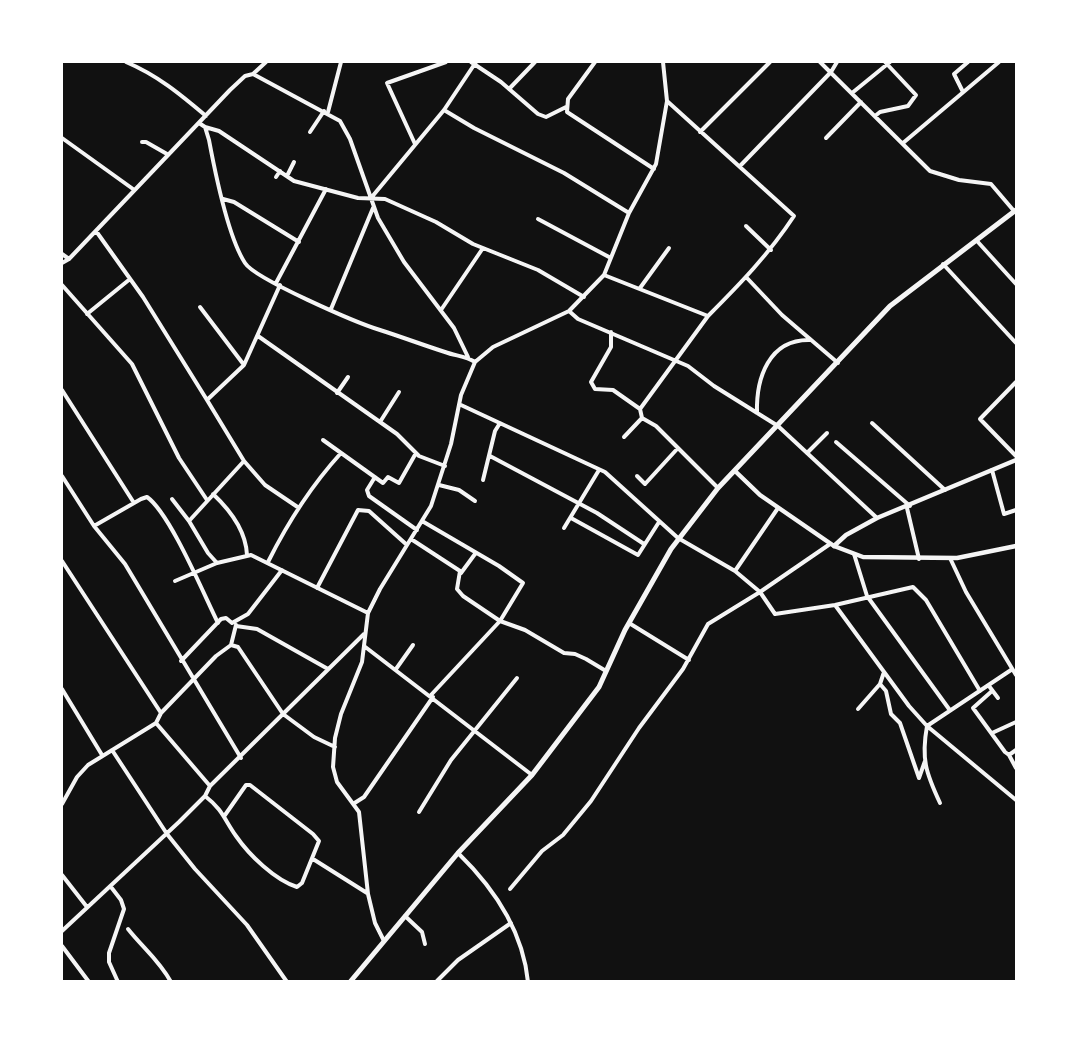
<!DOCTYPE html>
<html>
<head>
<meta charset="utf-8">
<style>
  body { margin:0 }
  #map { position:relative; width:1078px; height:1043px; overflow:hidden; background:#111; font-family:"Libre Baskerville",serif }
  canvas { display:block }
  .frame { position:absolute; inset:0; border:63px solid #fff; pointer-events:none }
</style>
</head>
<body>
<div id="map">
<canvas width="1078" height="1043"></canvas>
<div class="frame"></div>
</div>
<script>
const ctx = document.querySelector('canvas').getContext('2d');
ctx.lineJoin = 'round';
function strokePath(path, color, width, dash) { ctx.strokeStyle = color; ctx.lineWidth = width; ctx.lineCap = dash ? 'butt' : 'round'; ctx.setLineDash(dash || []); ctx.stroke(path); }
const minor = new Path2D(`
  M126,62C157,75 180,94 206,116
  M471,62L501,82L538,114L546,117L566,107
  M595,62L568,99L567,112L654,169
  M820,62L930,171L959,180L991,184L1014,211
  M253,74L266,62
  M509,89L535,62
  M963,92L954,74L968,62
  M852,93L890,62
  M444,110L474,128L564,173L629,213
  M328,112L341,62
  M875,116L880,112L908,106L916,95L885,62
  M199,123L205,127L209,140C215,172 228,237 245,263C255,279 357,323 380,330C402,337 423,345 445,352C456,356 466,356 475,362
  M205,127L219,131L294,181L358,198L385,199L436,222L473,244L538,270L584,297
  M310,132L324,111
  M700,132L770,62
  M62,138L133,189
  M826,138L861,102
  M142,142H146L167,154
  M903,143L999,62
  M415,144L387,83L446,62
  M740,166L831,72L837,62
  M287,176L294,162
  M276,177L280,171
  M371,198L444,110L476,62
  M223,199L234,202L299,242
  M538,219L609,257
  M746,226L771,250
  M96,231L143,297L207,400
  M977,241L1016,284
  M62,254L69,259
  M62,263L69,259L230,90L245,76L253,74L340,121L350,139L378,218L404,262L454,328L468,357
  M943,264L1016,343
  M604,275L708,316C740,284 769,254 794,216L667,101
  M747,278L782,315L838,363
  M276,283L326,189
  M62,285L132,364L179,458L207,500
  M280,285L244,365L207,400L244,461L265,485L299,508
  M640,288L669,248
  M200,307L244,365
  M331,309L373,208
  M441,310L483,248
  M569,311L578,319L688,366L714,386L778,426L877,518
  M87,314L130,279
  M611,332V347L591,382L595,389L613,390L640,409L642,418L624,437
  M258,336L397,434L419,456L445,466
  M1016,382L980,419L1016,456
  M62,390L134,503
  M337,393L348,377
  M461,405L605,472L678,538L735,571L760,592L775,614L835,605L913,587L926,600L980,691
  M640,409L708,316
  M757,413C756,378 769,339 810,340
  M380,422L399,392
  M872,423L945,490
  M323,440L383,483L388,477L399,483L416,453
  M836,442L910,506
  M678,448L718,488
  M807,453L827,433
  M490,456L597,513L644,544
  M244,461L189,521L208,553L217,563L251,555L368,613
  M992,470L1004,514L1016,510
  M62,476L94,526L125,564L241,758
  M637,476L645,484L678,448L656,426L642,418
  M375,477L367,490L369,496L417,530
  M483,480L495,431L500,423
  M439,485L459,490L475,501
  M213,494C230,510 246,531 247,555
  M172,499L189,521
  M907,508L919,559
  M571,518L638,555L659,522
  M422,521L499,566L523,583L500,621L431,695
  M94,526L141,499L147,497C170,513 204,595 218,623
  M564,528L599,470
  M411,539L460,571L457,589L463,596L500,621L525,630L564,653L575,654L586,659L606,671
  M854,554L867,596L949,709
  M950,558L966,592L1016,675
  M62,561L161,713
  M268,562C288,522 311,486 341,453
  M735,571L778,508
  M461,573L475,554
  M175,581L217,563
  M317,588L358,510L369,511L407,545
  M835,605L909,706L927,726L1016,800
  M629,623L689,660
  M236,626L257,629L328,669
  M231,645L236,625
  M364,646L532,775
  M181,661L221,619L226,618L232,623L248,614L282,570
  M396,669L413,645
  M880,684L886,691L891,714L900,723L919,778L925,761
  M989,686L998,698
  M62,689L102,755
  M992,691L973,708L1005,752L1009,755L1016,750
  M858,709L880,684L884,672
  M156,723L210,786
  M992,733L1016,722
  M112,750L167,834L195,869L247,925L287,982
  M1009,755L1016,768
  M205,796C223,810 224,819 236,836C249,855 275,880 297,887L302,883L319,841L313,834L250,785H246L225,815
  M940,803C926,773 921,759 927,726L1011,670
  M62,804L77,777L88,765L156,723L161,713L216,656L231,645L238,647L283,714L314,737L335,747
  M353,804L364,797L433,697
  M419,812L451,760L517,678
  M458,853C493,887 523,931 528,982
  M313,859L367,893
  M62,875L87,907
  M111,887L121,900L124,909L109,953V962L118,982
  M510,889L542,851L563,835L591,801L639,728L683,669L708,624L760,592L830,544
  M405,916L422,932L425,944
  M128,929C143,948 159,960 171,982
  M62,931L179,822L205,796L210,786L364,634
  M384,941L375,923L368,894L359,812L337,782L333,767L335,738L341,714L362,662L368,613L380,589L431,506L451,444L461,395L475,362L493,347L569,311L604,275L629,213L656,164L667,101L663,62
  M62,946L89,982
  M437,981L458,960L511,923`);
const tertiary = new Path2D(`
  M834,546L846,535L877,518L1016,460`);
const secondary = new Path2D(`
  M735,471L760,495L834,546L863,557L957,558L1016,546`);
const primary = new Path2D(`
  M350,982L458,853L532,775L599,687L625,630L671,549L718,488L890,306L1016,210`);
strokePath(minor, '#f5f5f5', 4);
strokePath(tertiary, '#f5f5f5', 4.5);
strokePath(secondary, '#f5f5f5', 4.5);
strokePath(primary, '#f5f5f5', 5);
</script>
</body>
</html>
